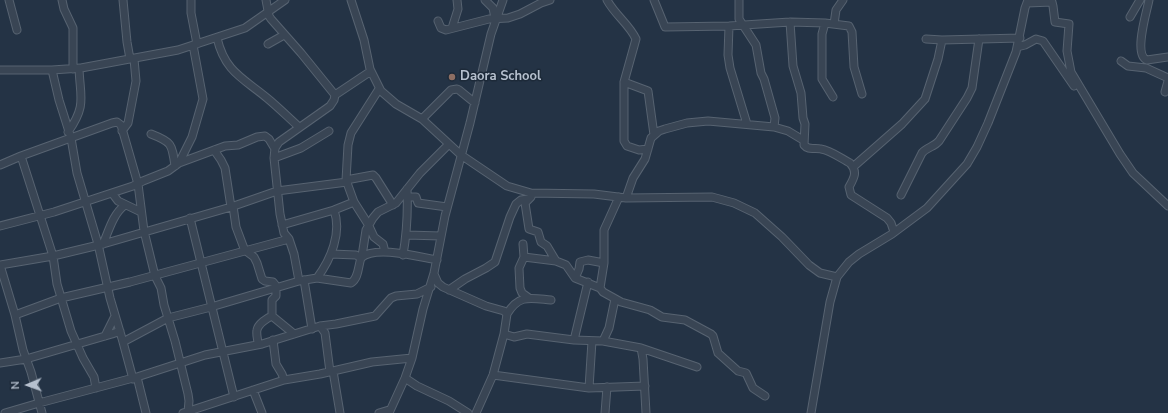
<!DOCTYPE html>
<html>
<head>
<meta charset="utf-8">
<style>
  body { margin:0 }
  #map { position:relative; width:1168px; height:413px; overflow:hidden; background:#243345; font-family:"Nunito Sans",sans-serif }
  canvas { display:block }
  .north { position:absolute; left:8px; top:365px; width:40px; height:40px; -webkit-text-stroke:3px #1d2a39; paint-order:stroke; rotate:268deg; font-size:11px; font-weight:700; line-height:16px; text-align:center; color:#b6c0ce }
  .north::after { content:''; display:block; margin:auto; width:14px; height:18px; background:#b6c0ce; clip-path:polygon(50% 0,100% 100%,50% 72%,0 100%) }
</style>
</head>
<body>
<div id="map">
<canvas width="1168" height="413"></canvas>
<div class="north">N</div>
</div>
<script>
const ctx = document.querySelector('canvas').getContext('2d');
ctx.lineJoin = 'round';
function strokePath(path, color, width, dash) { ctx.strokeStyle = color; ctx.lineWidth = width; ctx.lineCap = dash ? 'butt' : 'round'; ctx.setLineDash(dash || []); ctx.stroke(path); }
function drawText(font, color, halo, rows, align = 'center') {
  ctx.font = font + ' "Nunito Sans",sans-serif'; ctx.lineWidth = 3; ctx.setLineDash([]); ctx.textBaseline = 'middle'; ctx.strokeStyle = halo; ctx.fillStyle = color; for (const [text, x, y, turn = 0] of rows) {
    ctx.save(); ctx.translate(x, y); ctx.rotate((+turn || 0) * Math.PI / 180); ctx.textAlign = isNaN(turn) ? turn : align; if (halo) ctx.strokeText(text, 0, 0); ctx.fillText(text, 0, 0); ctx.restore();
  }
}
const minor = new Path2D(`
  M9,0L17,30
  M62,0L64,9L73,28V69
  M123,0L127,42L130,59
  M191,0V13L197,44
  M266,0L269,16L271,19L301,53L335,95L334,100L330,106L279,142L275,148L274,158L280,214L284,233L289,239L294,254L299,281
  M351,0L364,40L370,69L381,91L396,104L422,119L461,155L507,186L531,193L594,194L626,198L712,197L734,203L755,213L782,237L809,265L820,273L837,277
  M485,0L493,8L495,18
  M607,0C615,15 629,24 636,39L624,82V141L627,146L639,150L648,149
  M654,0L665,27L729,26L790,22L825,23L849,26L852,32L854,67L862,94
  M739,0V19L756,45L761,73L764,79L775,118L774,127
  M1149,0C1147,11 1133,55 1147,60L1168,57
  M1027,3L1052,2L1053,6L1055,22L1069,24L1067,51L1071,72L1120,154L1133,173L1168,206
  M1130,17L1140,0
  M438,21L441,28L446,30L489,19L508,18L520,14L541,3L550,0
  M790,22L793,66L801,93L803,118L805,124L804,145C809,151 814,147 821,149C830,150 842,159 850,163C858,172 854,178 849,187L851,195L887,218L891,223L894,232
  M825,23L822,34V79L833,97
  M834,24L836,10L843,0
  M729,26L728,55L730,68L747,124
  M452,28L458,9L457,0
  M217,38C225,72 243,78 267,98C278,107 289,118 299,127
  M926,39L942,40L1020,38
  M268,44L284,35
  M1017,47L1025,45L1036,39L1043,41L1074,86
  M1121,61L1128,66L1146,68L1168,78
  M0,70H52L81,68L178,50L245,28L285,0
  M52,70L59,100L71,138L77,173L98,244L110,298L123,342L133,379
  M624,82L648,91L654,135
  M379,89L351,133L348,145L346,180L354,202L368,224L374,237L383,244L385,252
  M1165,92L1168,81
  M335,95L371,71
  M422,119L451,90L457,89L459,90L475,103
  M122,131L128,123L136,81L134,59
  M68,132C87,105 80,97 79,68
  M151,134C172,142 172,144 175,166
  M214,150L221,160L225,168L231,207
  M21,156L53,256L57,284L71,331L83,358L94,377L96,388
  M274,158L301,148L329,131
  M179,163L192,137L203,99L193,45
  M0,165L21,156L112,123L117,122L121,125L138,184L144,231L155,276L161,288L164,305L175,341L188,394L189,401L188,412
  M853,167L902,124L925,99L938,59L942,40
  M346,180L373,175L376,178L393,205
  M112,193L118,201L141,212
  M901,195L922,153C927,147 934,147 939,141L967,98L972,88L979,39
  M408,197H416L418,203L447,207
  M531,197L525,203L529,229L538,232L541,242L547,246L556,261
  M619,197L604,230V263L600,288L603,292L621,302L650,310L662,317L685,320L711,334L713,336L718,353L738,371L746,373L753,388L765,396
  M626,198L633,178L645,159L651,138L659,131L665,129L687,123L708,121L774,127L788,131L803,140
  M233,206L236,227L245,251
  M190,218L234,397
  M282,225L334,210L354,202
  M0,226L54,212L133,186L143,181L168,171L179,163L225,146L238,145L257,137L265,136L269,139L275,149
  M407,235L441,236
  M103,244C109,230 113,214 125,205
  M523,244L524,257L519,268L520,288L522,293L529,298
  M246,251L254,257L257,263L262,279L265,281L273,282L277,287
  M331,254L356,255L361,258
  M403,255C407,232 408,212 407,189
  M362,256L366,230L373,218L378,212L396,203L420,173L449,144
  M524,257L556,261L566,265L575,278L600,288
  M0,265L53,256L103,244L231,207L277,191L347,182
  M0,265L15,315L23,350L31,372L42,413
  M434,274L438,283L443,287L486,306L504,311L507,314L504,334L493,375L476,413
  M317,278C331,259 342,233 334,210
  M575,278L579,269L580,262L588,260L604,263
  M304,280L312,329
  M449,290L465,279L486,268L495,262L510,217L516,204L521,200L528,199
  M507,314C519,294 530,298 551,300
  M15,315L61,298L130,282L289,239
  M272,316L294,334
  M320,326L325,333L330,372
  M504,334L514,337L527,334L574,340L603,341L641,348L697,367
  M105,336L115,316
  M273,340L276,364L282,374L284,380
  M574,340L588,282
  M603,341L609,328L615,299
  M123,342L168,318L211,307L299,281L317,278L351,283C359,278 358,266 361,258C375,245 419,257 437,260
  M258,344C258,340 256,334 257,330C258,324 267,318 272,316V300L276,296V287
  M641,348L643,359L646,413
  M0,363L26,359L112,334L120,331
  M333,371L340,413
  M493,375L589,388L645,386
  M137,377L146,413
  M405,378L417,386L449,401L468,413
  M589,388L592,341
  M253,390L262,413
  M5,413L39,403L137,377L205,355L262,344L320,326L336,324L375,316L391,298L396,296L417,294L431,287
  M183,413L284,380L320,374L372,362L412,358
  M379,413L389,410
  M389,413L405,378L412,358L423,309L434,273L445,216L470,123L491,34L503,0
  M605,413L607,387
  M811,413L830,302L837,277L849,262L859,254L892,234L927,208L967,164L977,147L988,123L1016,52L1025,8L1028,0`);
const markers = [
  [452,77,4,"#8d6e63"]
];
const poiNames = [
  ["Daora School",460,77]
];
strokePath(minor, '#576371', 9);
strokePath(minor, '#394554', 7);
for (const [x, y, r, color] of markers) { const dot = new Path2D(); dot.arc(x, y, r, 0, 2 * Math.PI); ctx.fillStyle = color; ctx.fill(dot); strokePath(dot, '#1d2a39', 1.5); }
drawText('bold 13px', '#b6c0ce', '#1d2a39', poiNames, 'left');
</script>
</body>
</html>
